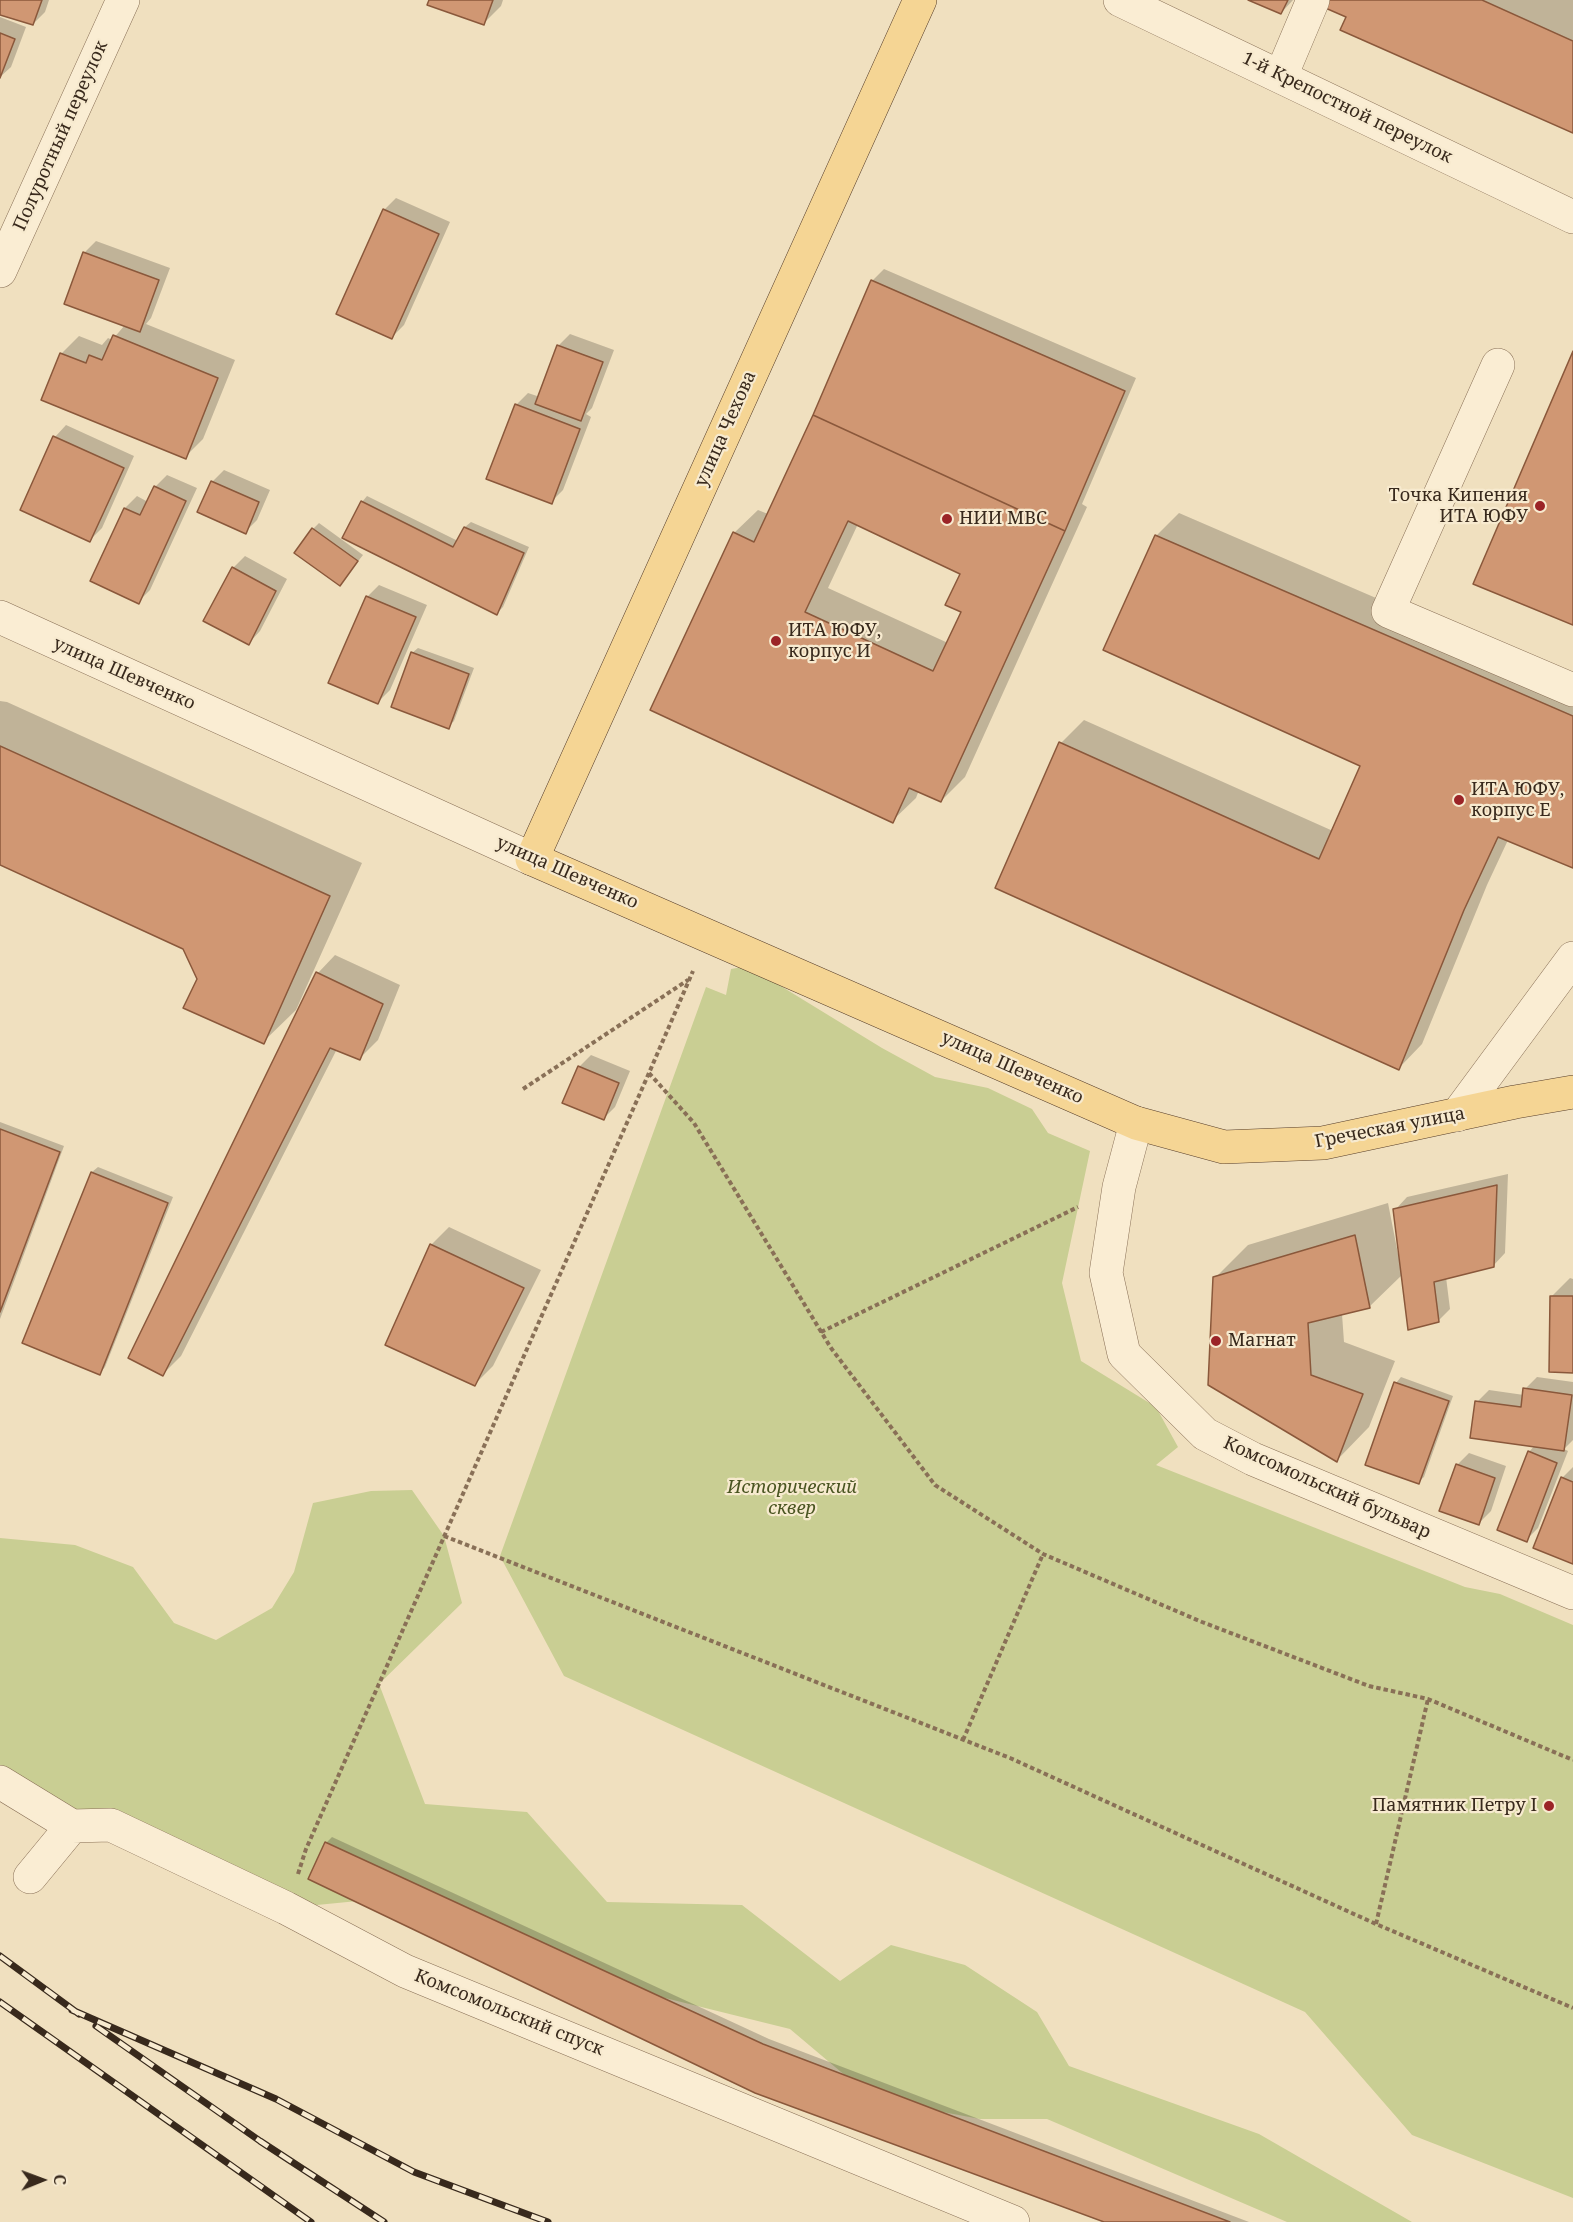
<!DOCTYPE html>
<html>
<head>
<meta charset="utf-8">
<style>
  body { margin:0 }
  #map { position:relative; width:1573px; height:2222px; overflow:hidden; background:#f0e0bf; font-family:"Noto Serif",serif }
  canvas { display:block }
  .north { position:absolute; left:12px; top:2150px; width:60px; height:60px; -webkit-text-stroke:4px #f7eacf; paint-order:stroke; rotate:89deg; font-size:16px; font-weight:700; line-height:24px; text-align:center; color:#38291c }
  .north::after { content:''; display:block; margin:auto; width:21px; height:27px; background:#38291c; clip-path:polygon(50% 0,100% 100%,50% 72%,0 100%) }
</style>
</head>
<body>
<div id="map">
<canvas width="1573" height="2222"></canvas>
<div class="north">С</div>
</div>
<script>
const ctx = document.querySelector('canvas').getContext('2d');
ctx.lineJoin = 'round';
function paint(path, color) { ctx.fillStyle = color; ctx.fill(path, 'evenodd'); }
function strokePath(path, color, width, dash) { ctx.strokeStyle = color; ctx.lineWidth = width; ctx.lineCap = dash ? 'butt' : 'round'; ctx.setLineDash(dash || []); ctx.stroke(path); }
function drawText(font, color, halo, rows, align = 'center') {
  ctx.font = font + ' "Noto Serif",serif'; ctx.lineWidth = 4.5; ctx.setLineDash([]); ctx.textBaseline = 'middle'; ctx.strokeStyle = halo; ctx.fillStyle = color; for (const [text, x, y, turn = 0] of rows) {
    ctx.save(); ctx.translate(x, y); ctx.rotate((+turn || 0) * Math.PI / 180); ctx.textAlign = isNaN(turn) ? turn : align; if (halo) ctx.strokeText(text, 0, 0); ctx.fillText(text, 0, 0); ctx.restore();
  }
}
const green = new Path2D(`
  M748,966L882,1048L935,1077L988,1088L1032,1109L1048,1133L1090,1151L1062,1283L1081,1361L1156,1407L1178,1447L1156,1465L1465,1587L1500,1594L1573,1625V2198L1412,2135L1305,2012L564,1676L500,1556L706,987L726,995L731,969Z
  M412,1490L444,1536L462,1603L379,1684L425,1804L527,1812L607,1902L742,1905L840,1981L891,1945L965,1965L1037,2012L1069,2066L1259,2134L1412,2222H1287L1047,2119H980L873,2099L790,2029L544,1968L368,1900L286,1908L0,1790V1538L75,1545L133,1567L174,1623L216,1640L272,1608L294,1572L313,1503L371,1491Z`);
const shadow = new Path2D(`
  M0,0H49L45,12L33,24L0,13Z
  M430,0H503L501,6L483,24Z
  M1252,0H1293L1281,13Z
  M1311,0H1573V132L1348,17Z
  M0,17L26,27L11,67L0,77Z
  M396,198L450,222L404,325L392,337L384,210Z
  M96,241L170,268L151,318L146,324L235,360L203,439L185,457L61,354L79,336L102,345L108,338L112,340L125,325L84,253Z
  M884,269L1136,378L1082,504L1087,507L965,777L941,801L919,790L916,798L892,821L734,533L758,510L768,514L814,415L872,281ZM858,524L962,573L963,611L948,643L828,588Z
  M570,334L614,350L592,408L586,414L591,417L563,490L551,502L516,405L528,393L540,397L558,346Z
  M66,425L134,456L102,528L90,540L55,437Z
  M224,470L270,490L257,520L245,532L212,482Z
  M167,475L197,488L150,590L138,602L125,508L137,496L148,502L155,487Z
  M367,496L458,541L465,527L471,522L529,547L503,607L497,613L362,502Z
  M1179,513L1573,683V867L1508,840L1487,885L1422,1044L1399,1068L1061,743L1084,720L1333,831L1362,765L1156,536Z
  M319,523L363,555L345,578L313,529Z
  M245,556L287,579L260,631L249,643L233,568Z
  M379,585L427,605L390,690L378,702L330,682L367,597Z
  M418,648L474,668L454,721L448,727L412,653Z
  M0,701L7,702L362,863L296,1010L263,1042L199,979L184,948L0,863Z
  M335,955L400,985L378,1040L360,1058L337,1049L181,1356L163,1374L318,973Z
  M591,1055L630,1071L615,1107L603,1119L579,1067Z
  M0,1122L64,1146L0,1319Z
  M98,1167L173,1197L105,1367L100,1373L92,1172Z
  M1508,1174L1505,1253L1493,1266L1446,1277L1450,1309L1438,1321L1403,1274L1369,1307L1342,1314L1344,1342L1395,1361L1369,1427L1337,1460L1215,1278L1248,1245L1388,1203L1398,1254L1400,1253L1395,1210L1407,1197Z
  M449,1227L541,1270L493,1366L475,1384L431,1245Z
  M1570,1278L1573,1279V1371L1552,1296Z
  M1401,1377L1453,1396L1424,1477L1418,1482L1396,1383Z
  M1537,1377L1573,1382V1440L1564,1449L1568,1451L1538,1528L1526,1540L1529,1452L1535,1445L1477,1402L1489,1390L1524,1395L1525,1389Z
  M1469,1453L1506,1466L1491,1511L1479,1523L1457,1465Z
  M1573,1467V1563L1562,1478Z
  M332,1837L769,2039L1249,2222H1108L326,1843Z`);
const building = new Path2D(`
  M0,0H42L33,25L0,15Z
  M429,0H493L484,25L427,5Z
  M1248,0H1288L1281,14Z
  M1307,0H1482L1573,41V133L1340,30L1346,17Z
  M0,33L15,39L0,78Z
  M383,209L439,234L392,339L336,314Z
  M83,252L159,280L140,332L64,304Z
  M871,280L1125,391L1065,531L813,415Z
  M113,335L218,378L186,459L41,400L60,353L86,363L89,355L102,360Z
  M557,345L603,362L581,421L535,404Z
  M1573,351V625L1473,584Z
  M515,404L580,429L552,504L486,479Z
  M813,415L1065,531L941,802L909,788L893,823L650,710L733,532L754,542ZM848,521L960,574L945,605L961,612L933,671L805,612Z
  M53,436L124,468L90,542L20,510Z
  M211,481L259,502L246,534L197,512Z
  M154,486L186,501L139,604L90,581L124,508L140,515Z
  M361,501L453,547L464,527L524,553L497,615L342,538Z
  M312,528L358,561L340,586L294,553Z
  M1155,535L1573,716V868L1498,837L1464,910L1399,1070L995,888L1059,742L1319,859L1360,766L1103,650Z
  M232,567L276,591L249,645L203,621Z
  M366,596L416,617L378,704L328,683Z
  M411,652L469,674L449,729L391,707Z
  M0,746L330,896L264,1044L183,1008L197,979L183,949L0,865Z
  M316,972L383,1004L360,1060L330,1048L163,1376L128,1358Z
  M578,1066L619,1083L604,1120L562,1103Z
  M0,1129L60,1152L0,1312Z
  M91,1172L168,1203L100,1375L22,1343Z
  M1497,1185L1494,1267L1434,1282L1439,1322L1408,1330L1393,1209Z
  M1355,1235L1370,1308L1308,1323L1311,1375L1363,1394L1337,1462L1208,1385L1213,1277Z
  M430,1244L524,1288L475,1386L385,1345Z
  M1550,1296H1573V1373L1549,1372Z
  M1394,1382L1449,1401L1419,1484L1365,1465Z
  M1523,1388L1572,1395L1564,1451L1470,1438L1475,1401L1521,1407Z
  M1528,1451L1557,1463L1527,1542L1497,1530Z
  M1456,1464L1495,1478L1479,1525L1439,1511Z
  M1561,1477L1573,1482V1564L1533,1548Z
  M325,1842L763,2044L1230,2222H1104L755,2093L308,1879Z`);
const path = new Path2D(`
  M649,1073L694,1123L831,1348L935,1485L1043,1554L1202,1622L1369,1686L1428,1699L1573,1760
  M523,1089L688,980
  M821,1332L1078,1207
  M444,1536L1010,1758L1376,1924L1573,2008
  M963,1740L1043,1554
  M298,1874L306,1849L649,1073L693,971
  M1376,1924L1428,1699`);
const minor = new Path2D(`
  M1120,0L1573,217
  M1281,76L1313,0
  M0,271L123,0
  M1498,365L1388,611L1573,690
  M0,617L532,859
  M1457,1115L1573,958
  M1136,1123L1119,1187L1106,1273L1124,1354L1205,1434L1253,1459L1573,1593
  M0,1782L72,1826
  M30,1877L72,1826L111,1825L286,1908L405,1971L1013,2222`);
const major = new Path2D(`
  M920,0L532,859L1136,1123L1224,1147L1323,1143L1515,1102L1573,1092`);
const rail = new Path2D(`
  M0,1956L79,2014
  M0,2002L311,2222
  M72,2010L276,2099L414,2172L548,2222
  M96,2026L260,2141L384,2222`);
const markers = [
  [1540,506,6,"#9b2427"],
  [947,519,6,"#9b2427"],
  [776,641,6,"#9b2427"],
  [1459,800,6,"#9b2427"],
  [1216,1341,6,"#9b2427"],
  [1549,1806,6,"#9b2427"]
];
const streetNames = [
  ["1-й Крепостной переулок",1347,108,26],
  ["Полуротный переулок",61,136,-66],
  ["улица Чехова",726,429,-66],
  ["улица Шевченко",124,674,24],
  ["улица Шевченко",567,873,24],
  ["улица Шевченко",1012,1068,24],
  ["Греческая улица",1390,1128,-11],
  ["Комсомольский бульвар",1327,1488,24],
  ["Комсомольский спуск",509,2013,22]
];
const poiNames = [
  ["Точка Кипения",1528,496,"right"],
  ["ИТА ЮФУ",1528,517,"right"],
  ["НИИ МВС",959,519],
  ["ИТА ЮФУ,",788,631],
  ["корпус И",788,652],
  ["ИТА ЮФУ,",1471,790],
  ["корпус Е",1471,811],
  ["Магнат",1228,1341],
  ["Памятник Петру I",1537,1806,"right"]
];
const parkNames = [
  ["Исторический",792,1488],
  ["сквер",792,1509]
];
paint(green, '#c9ce93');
paint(shadow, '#0003');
paint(building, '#d09773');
strokePath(building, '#8a583b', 1.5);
strokePath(minor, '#897057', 34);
strokePath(major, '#573e2b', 34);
strokePath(path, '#897057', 4, [4.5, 3]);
strokePath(minor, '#faedd3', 33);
strokePath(major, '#f5d594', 33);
strokePath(rail, '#38291c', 7);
strokePath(rail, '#f7eacf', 4.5, [14]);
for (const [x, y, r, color] of markers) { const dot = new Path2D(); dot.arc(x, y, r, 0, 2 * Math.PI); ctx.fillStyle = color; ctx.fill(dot); strokePath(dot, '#f7eacf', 2); }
drawText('18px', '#38291c', '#f7eacf', streetNames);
drawText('18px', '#38291c', '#f7eacf', poiNames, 'left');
drawText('italic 18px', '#4a5521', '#f7eacf', parkNames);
</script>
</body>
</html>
